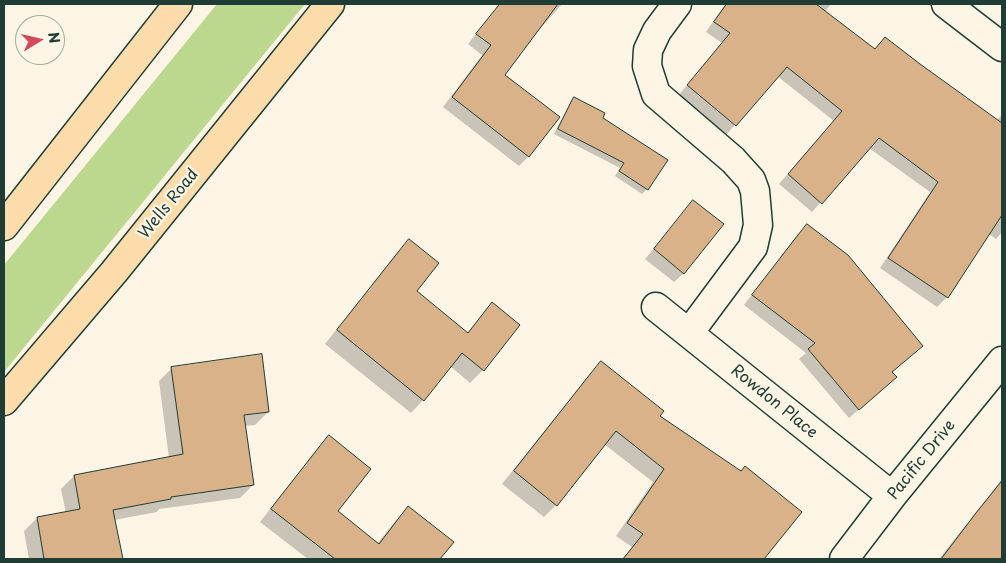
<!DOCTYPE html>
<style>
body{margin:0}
#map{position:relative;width:1006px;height:563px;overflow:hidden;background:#fcf5e5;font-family:"Playpen Sans",sans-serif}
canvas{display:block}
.frame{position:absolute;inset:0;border:5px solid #1f3d34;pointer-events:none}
.north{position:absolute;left:15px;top:15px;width:50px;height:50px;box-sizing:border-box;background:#fcf5e5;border:1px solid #a4ab9e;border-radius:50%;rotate:81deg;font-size:14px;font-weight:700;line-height:20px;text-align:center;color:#1f3d34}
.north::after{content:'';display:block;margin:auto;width:18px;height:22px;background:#d1495b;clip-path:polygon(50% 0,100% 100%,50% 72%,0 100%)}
</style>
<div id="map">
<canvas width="1006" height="563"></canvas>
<div class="frame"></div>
<div class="north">N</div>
</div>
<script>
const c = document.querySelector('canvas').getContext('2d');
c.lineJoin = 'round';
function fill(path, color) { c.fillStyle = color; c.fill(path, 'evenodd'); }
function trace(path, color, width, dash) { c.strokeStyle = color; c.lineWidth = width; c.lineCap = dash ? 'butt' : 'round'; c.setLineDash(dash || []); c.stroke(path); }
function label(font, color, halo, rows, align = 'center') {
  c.font = font + ' "Playpen Sans",sans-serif'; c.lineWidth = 4.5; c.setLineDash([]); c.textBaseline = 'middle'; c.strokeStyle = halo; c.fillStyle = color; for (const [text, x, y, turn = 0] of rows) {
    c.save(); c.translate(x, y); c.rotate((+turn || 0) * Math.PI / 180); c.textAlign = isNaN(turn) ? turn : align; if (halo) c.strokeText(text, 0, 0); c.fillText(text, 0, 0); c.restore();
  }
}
fill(new Path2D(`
 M217,4h88l-301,368v-107z`), '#bcd78e');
fill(new Path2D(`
 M500,4h62l-23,26 -36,45 56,42 -31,40 -9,9 -76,-59 39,-52 -14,-11z
 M725,4h106l-6,8 49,38 11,-12 34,27 78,55 4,-4 1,2v114l-6,7 -7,-5 -42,63 -10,10 -57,-39 50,-76 -61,-44 -57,64 -33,-28 55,-63 -57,-45 -51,59 -48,-39 44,-53 -16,-11z
 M574,98l27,20 46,71 -5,5 -27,-18 5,-8 -66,-34 16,-31z
 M694,201l-10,72 -10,9 -29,-23z
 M807,226l114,120 -30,27 -5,13 -37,32 -50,-59 7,-6 -62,-48 53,-70z
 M409,241l6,50 51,43 26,-30 -9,66 -13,13 -20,-17 -27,34 -12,13 -86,-69 71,-90z
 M601,363l57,53 142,96 -38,47h-140l10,-12 -16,-11 37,-54 -49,-38 -48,61 -12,12 -42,-33 87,-109z
 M172,368l96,44 -13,13 -11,1 9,59 -13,13 -81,11 -2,3 -43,8 7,39h-92l-5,-28 13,-13 29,-5 -5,-24 13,-13 95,-18 -10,-77z
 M329,437l7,74 41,33 19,-24 12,-12 44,34 -14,17h-130l-48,-37 57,-73z
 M1002,479v80h-63l25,-32z`), '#0003');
const building = new Path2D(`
 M500,4h58l-53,71 55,42 -31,40 -77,-60 39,-52 -15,-11z
 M727,4h89l59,45 10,-12 35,27 82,59v92l-54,83 -60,-40 50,-76 -59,-44 -57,66 -34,-30 54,-63 -55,-44 -51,59 -49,-41 43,-52 -16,-11z
 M574,97l31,16 -2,5 65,42 -20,30 -29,-19 5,-8 -66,-34z
 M693,200l31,24 -40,50 -30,-25z
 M807,224l41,31 75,91 -31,26 5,5 -38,33 -51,-61 7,-6 -63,-48z
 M409,239l30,24 -22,28 51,42 24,-31 28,23 -36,46 -22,-18 -38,48 -87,-71z
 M262,354l7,58 -25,3 10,70 -83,12v2l-58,11 10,49h-79l-7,-42 43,-8 -6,-34 109,-21 -12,-87z
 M601,361l63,50 -4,5 81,55 4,-5 57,46 -38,47h-141l20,-25 -16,-11 37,-54 -48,-38 -59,75 -43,-35z
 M329,435l42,34 -33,42 41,33 29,-38 46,36 -14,17h-105l-64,-50z
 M1002,481v78h-61l35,-46z`);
fill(building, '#d9b28a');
trace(building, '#1f3d34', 1);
const minor = new Path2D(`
 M677,4l-20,27 -9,19 -1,16 9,28 77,66 18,20 4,11 3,34 -5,22 -64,86
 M946,4l56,43
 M656,307l236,189
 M844,559l48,-63 110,-135`);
const primary = new Path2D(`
 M4,226l174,-222
 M4,401l110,-129 216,-268`);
trace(minor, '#1f3d34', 31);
trace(primary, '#1f3d34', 31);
trace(minor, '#fcf5e5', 28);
trace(primary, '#fddcac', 28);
label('16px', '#1f3d34', '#fcf5e5', [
 ["Wells Road",169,204,-51],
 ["Rowdon Place",774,402,39],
 ["Pacific Drive",922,460,-51]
]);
</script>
